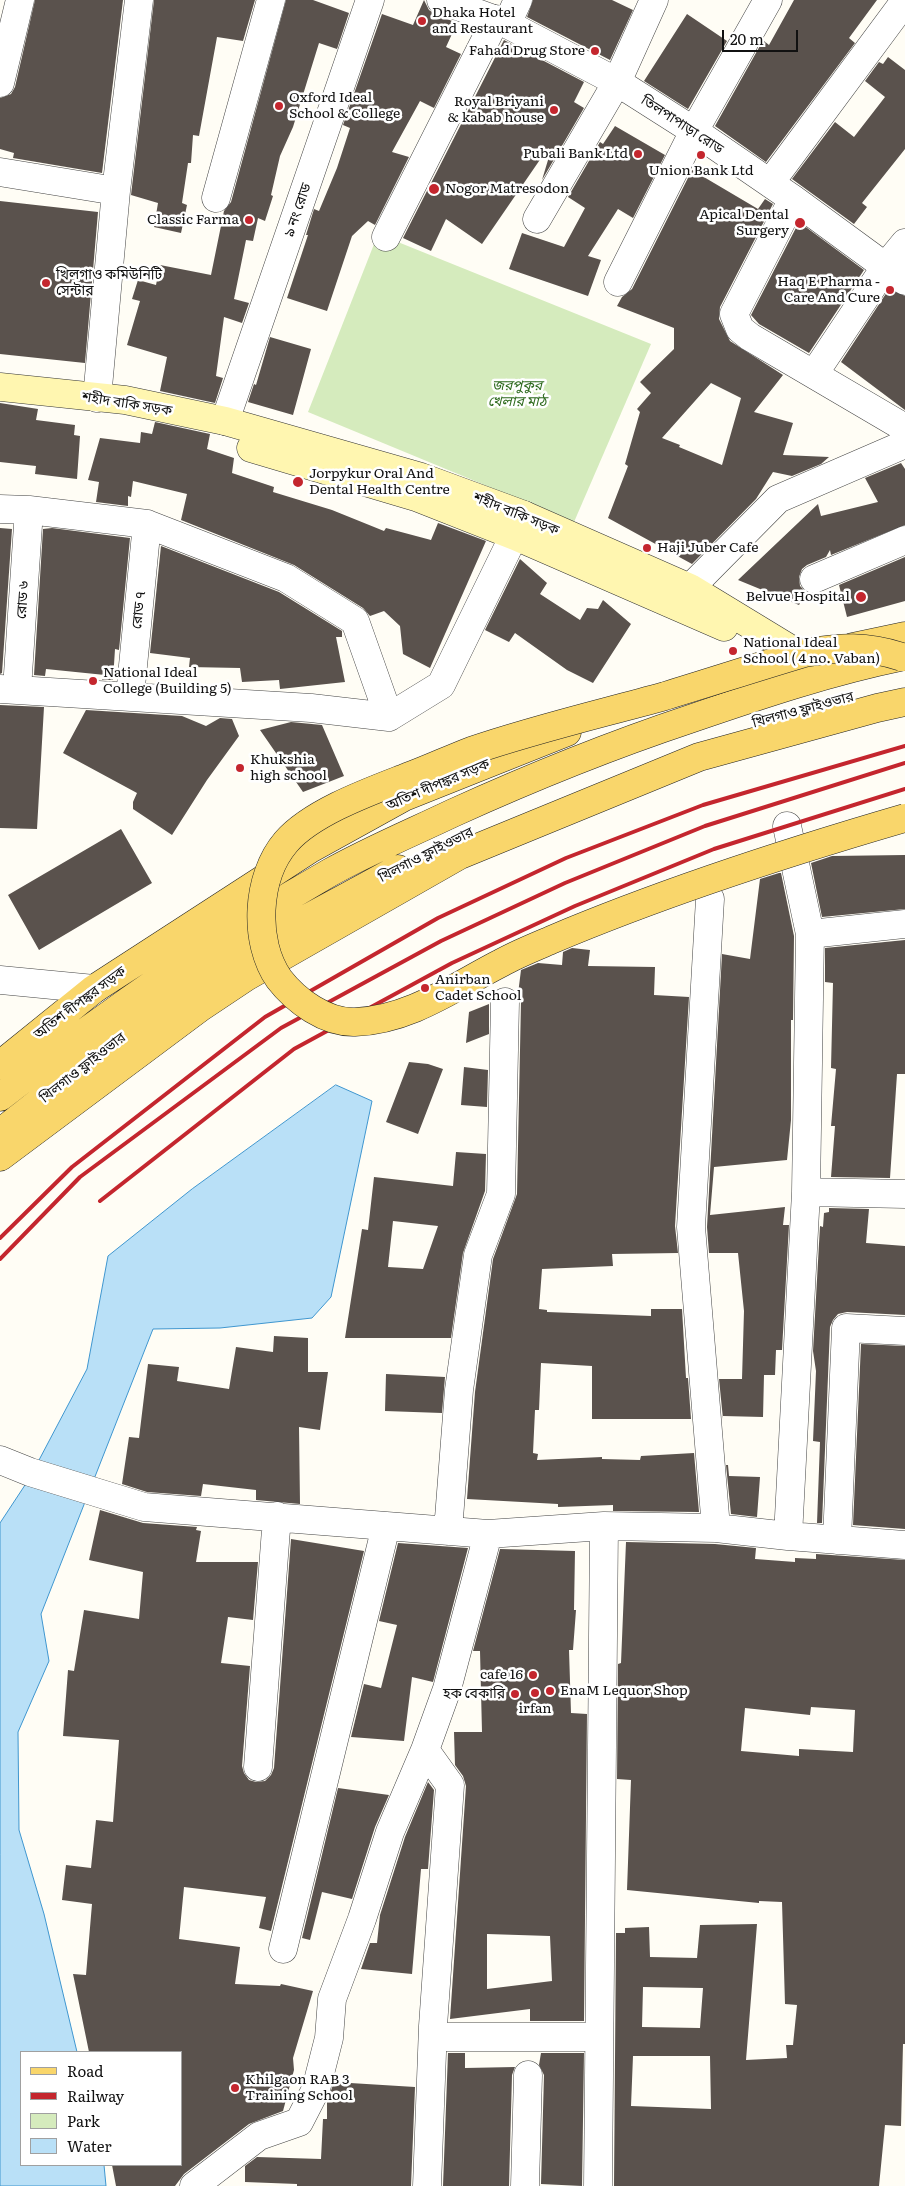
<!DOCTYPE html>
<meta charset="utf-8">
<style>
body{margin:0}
#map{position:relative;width:905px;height:2186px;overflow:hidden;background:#fffdf5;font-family:Literata,serif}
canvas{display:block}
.legend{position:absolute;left:20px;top:2051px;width:162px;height:115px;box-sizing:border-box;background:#fff;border:1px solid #a0a0a0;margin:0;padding:6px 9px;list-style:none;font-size:15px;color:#111}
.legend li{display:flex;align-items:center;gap:10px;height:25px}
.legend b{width:25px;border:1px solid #a0a0a0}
.scale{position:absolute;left:722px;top:30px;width:76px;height:22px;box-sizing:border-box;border:2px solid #111;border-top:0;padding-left:6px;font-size:15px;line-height:18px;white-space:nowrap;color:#111;-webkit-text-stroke:4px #fff;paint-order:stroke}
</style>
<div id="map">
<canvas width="905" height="2186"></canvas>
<ul class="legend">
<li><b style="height:6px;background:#f9d66b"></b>Road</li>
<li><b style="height:6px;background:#c4262e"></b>Railway</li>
<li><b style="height:14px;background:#d5ebbd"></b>Park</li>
<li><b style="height:14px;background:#b9e0f7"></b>Water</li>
</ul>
<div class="scale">20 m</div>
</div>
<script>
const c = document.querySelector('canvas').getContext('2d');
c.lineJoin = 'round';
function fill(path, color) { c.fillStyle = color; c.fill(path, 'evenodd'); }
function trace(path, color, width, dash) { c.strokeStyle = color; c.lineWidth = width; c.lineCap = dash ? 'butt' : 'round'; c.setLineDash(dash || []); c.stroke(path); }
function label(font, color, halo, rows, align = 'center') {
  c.font = font + ' Literata,"Noto Sans Bengali",serif'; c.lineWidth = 5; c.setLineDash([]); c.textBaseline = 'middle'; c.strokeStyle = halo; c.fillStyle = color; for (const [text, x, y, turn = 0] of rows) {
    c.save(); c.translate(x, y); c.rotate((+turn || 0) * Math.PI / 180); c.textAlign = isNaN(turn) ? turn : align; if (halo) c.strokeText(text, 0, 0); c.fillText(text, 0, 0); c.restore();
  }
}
fill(new Path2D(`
 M378,234l273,110 -77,178 -266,-110z`), '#d5ebbd');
const water = new Path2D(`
 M336,1085l36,16 -41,196 -19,21 -92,10 -67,1 -112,285 8,47 -31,71 1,98 25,84 33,138h-56v113h83l2,21h-106v-663l29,-44 58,-110 21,-113 84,-67z`);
fill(water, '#b9e0f7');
trace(water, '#3f96cf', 1);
fill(new Path2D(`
 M35,0h88l-21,173 -89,-15 1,-5 -14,-4v-51l11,-4 4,-7z
 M154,0h101l-12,41 -26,-4 -18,99 -6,-1 -2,28h-3l-6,40 5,2 -6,28 -27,-6 4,-24 -27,-8z
 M286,0h27l36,13 -12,36 -18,-6 -26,84 -13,29 -9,39 2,1 -8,25 -7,-3 -5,23 -7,-1 -12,59 15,4 -7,20 -18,-6 -8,59 7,2 -8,25 -55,-12 7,-34 -40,-12 13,-44 -8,-2 6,-19 18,5 4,-20 51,10 13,-64 7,-9z
 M424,0l5,10 6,4 22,9 -11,24 15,7 -27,54 -14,-7 -28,51 17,5 -34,68 -7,-4 -16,15 -25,75 -40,-13 21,-63h-2l8,-26 5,2 18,-43 13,-40 -7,-3 39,-111 31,11z
 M533,0h79l21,10 -23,50 -83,-43z
 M794,0h83l-28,38 6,5 -89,119 -51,-36 46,-82 3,-3 5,4z
 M687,14l40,27 -39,68 -44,-28z
 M504,40l80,42 -10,20 10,6 -42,72 9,-30 -3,-2 -66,96 -36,-25 -15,32 -28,-13z
 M888,57l17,13v79l-43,54 5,4 -13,17 -62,-45 43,-57 19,15 31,-40 -20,-16 14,-19 4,2z
 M615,126l50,29 -32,63 -15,-9 -30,47 13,4 -13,36 -79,-27 13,-36 42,14 21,-39 -17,-11 32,-55 3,2z
 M692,170l66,39 7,-10 8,5 -53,103 -1,12 11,22 53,34 -29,37 39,11 -10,32 46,2 -8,7 -29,12 -19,-4 -17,27 -64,65 -84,-46 20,-52 -3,-2 15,-52 -3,-3 14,-16 -11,-11 34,-33v-21l-57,-22 5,-9 10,-8zM711,383l30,15 -19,67 -43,-18 1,-2 -18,-7z
 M0,201l98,11 -13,151 -85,-9z
 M799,222l65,48 -55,83 -50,-29 -8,-9z
 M889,289l16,7v114l-64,-48z
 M270,337l41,12 -18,66 -45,-13 6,-18 2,1z
 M0,403l38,6 -2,11 39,5 -1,10 6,1 -3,43 -42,-5 1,-8 -36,-4z
 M155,422l55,12 -3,15 27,9 -2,15 42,14 -1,5 59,18 52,21 2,-3 45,12 7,-17 48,18 -56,127 -27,-14 -3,-28 -16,-15 -14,5 -7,-8 -69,-43 -113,-45 6,-26 -54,-13 -2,16 -3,-1v10l-32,-4 3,-20 -11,-2 12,-42 40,5 1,-11 11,2z
 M901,463l4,6v56l-74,30 -1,-5 -4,7 -19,8 -5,4 -3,8 1,9 6,6 -7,13 -61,-25 80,-76 3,12 57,-14 -13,-24z
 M0,528l12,1 -10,144 -2,1z
 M52,528l78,10 -11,112 -4,-1 -2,31h-11l3,-5 -59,-6 -1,7 -11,-1 9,-146z
 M161,546l118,46 63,39v6h-6l9,45 -65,7 -1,-9 -37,2 -2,-14 -51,-1 1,-9 -40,-5z
 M905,557v44l-58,16 -8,-32z
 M520,559l27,24 -7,11 40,26 7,-12 11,1 5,-9 28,24 -38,59 -26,-13 -52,-37 -6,9 -24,-12z
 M0,705l44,2 -7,122 -37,-1z
 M86,710l96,6 24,10 14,-8 12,1 7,17 -32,44 -35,55 -39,-26v-7l4,-9 -74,-40z
 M291,722l31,3 22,51 -41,16 -43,-62z
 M121,829l31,54 -113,67 -31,-55z
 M905,855v54l-83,8 -11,-54 21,-7z
 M779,873h2l13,63 -1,84h-2v100l-4,40 -73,7 -4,48 75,-8 -2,18h6l-7,125h-6l-1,25h-11l-1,42 -40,-1v3l-4,-40h23l2,-68 -6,-58h-29l-2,-26 15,-273 28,5 10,-80z
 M905,940v134h-8l-7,104 -59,-1 4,-51h-4l5,-57 -5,-1 2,-85 -8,-1v-34z
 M572,948l18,2 -2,16 67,1 -1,28 35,2 -14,229 3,27 -66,1 1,12 -71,3 -3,40 8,1v2l104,4v-7h31l4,69h2l3,41h-99v-53l-51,-3 -2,47h-4l-2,43 5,1 -1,6 65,-3v2l38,1 1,-4 53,-3 5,59 -86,-1v-6l-55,2v-3l-91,-5 8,-107 18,-133 24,-65 4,-192 -3,-8 3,-24 17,-7 24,2 1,-13z
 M489,1004v30l-23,9 3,-31z
 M409,1062l19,2 15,5 -25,65 -32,-12z
 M464,1067l24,3 -1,37 -26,-2z
 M456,1152l30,2 -1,37 -22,62 -12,85h-106l17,-109 6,1 6,-53 79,9zM393,1221l45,5 -15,43 -35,-2z
 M829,1208l40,1 -3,34 39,3v69l-58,-3 -9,2 -5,6 -3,7 -8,196h-5l3,-81 -7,-1 3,-70 -3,-20 7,-125 3,1 1,-14 5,-1z
 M274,1336l34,2v34h20l-8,58 -21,-3 1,77 -44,-4v-10l-53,-6 -2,12 -54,-4 -25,-8 7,-47 10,1 9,-74 31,3 -2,14 52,8 7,-42 37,5z
 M861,1344l44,2v183l-52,-4z
 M386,1374l59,3 -3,36 -57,-2z
 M726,1465h2l1,11 31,1 -3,40 -26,-3z
 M100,1510l43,13 54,4 -1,3 5,1 -5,31h62l-5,58 -25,-3 -7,46 29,3 -8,100 2,7 5,7 7,2 9,-1 6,-6 3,-7 17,-229 73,12 -93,380 -12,-3 7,-31 -82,-10 -5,52 61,8 -5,37 45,2 1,-2 32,7 -20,67 1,12 -11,41 -34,13 -65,50 -9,12h-59l-4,-21h69v-113h-92l-16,-78 13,1 6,-71 -30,-4 4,-35 25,3 5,-48 17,2 6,-82 -56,-4 5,-66 6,1 10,-61 55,9 4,-47 -54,-12z
 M626,1542l89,2 41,4 -1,11 40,3v-4l21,1v-5l89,6v484h-2l-2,82 -16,-1 -6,61h-265l2,-253h9v-5l24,-1 1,30 47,1 3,-33 57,-1 -11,136 41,-2 -1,-13h7l4,-40 -12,-1 -3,-102 -23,-1v2l-132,-13 4,-110 -14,-1 1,-115 3,-1zM811,1707l44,3 -2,42 -54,-3v7l-58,-5 4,-43 65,7zM643,1987l60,1 -3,40 -58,-1zM633,2056h77l1,53 -80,-3z
 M398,1543l70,5 -35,134 -21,-5 -8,64 -53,-4 13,-53 17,4 16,-63 -18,-4z
 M500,1549l75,2 -1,59h2l-3,40h-4l2,63 16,1 -3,307h-54v-12l-80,10 16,-233 -3,-10 -8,-11 -1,-33h28l-2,-81h-7zM487,1934l63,2 2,45 -65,8z
 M428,1782l6,8 -6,79h-7l-9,105 -51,-5 9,-26h7l3,-28 25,-78z
 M338,1788l51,7 -14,32 -23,72 -30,-7 -12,48 -8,-2z
 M448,2053h17v15l50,-1 -3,8 -3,111h-66z
 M541,2053h43l-2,133 -41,-2 3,-109 -5,-10z
 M334,2082l81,5 -4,99h-114v-2l-52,-2v-16l12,-9 64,2 2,-40h4v-17z`), '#5a524d');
const street = new Path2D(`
 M441,0l66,24 110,58 77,49 99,68 112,82
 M507,24l11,-24
 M0,83l20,-83
 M0,172l116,19
 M770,183l135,-182
 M216,198l55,-198
 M793,199l-59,115 6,15 10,8 155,91
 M537,219l80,-137 37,-82
 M386,237l110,-218
 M618,282l76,-151 74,-131
 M814,374l72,-108 19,-23
 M97,398l19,-207 23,-191
 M225,421l145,-421
 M0,509l29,1 118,14 139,54 69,43 34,96
 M814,579l91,-39
 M690,588l88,-89 127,-55
 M0,689l311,19 78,9 52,-32 83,-170
 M17,689l12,-179
 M130,696l17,-172
 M787,826l23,108 -4,258 -18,344
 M710,899l-19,328 25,301
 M810,934l95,-10
 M0,980l94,9
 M806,1192l99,2
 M0,1460l30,12 114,35 344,27 116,-8 112,2 72,8 117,9
 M448,1531l11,-141 19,-135 23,-61 4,-192
 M837,1540l9,-212 59,3
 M425,1750l25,35 -17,241 -6,160
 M258,1767l19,-251
 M283,1949l103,-423
 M433,2037h166
 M194,2186l65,-50 40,-14 17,-33 13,-51 3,-39 30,-80 28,-87 35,-82 22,-61 41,-155
 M525,2186l3,-111
 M598,2186l6,-660`);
const secondary = new Path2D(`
 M0,387l125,13 100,21 196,56 103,38 166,73 115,70
 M251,448l165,49 99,39 209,91`);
const primary = new Path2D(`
 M853,647l52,-11
 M0,1065l94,-76 216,-140 94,-52 163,-65
 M0,1097c104,-82 214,-158 329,-224 39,-22 82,-40 124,-60 77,-35 156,-67 237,-94 70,-24 141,-48 215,-63
 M0,1133c69,-55 137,-108 210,-157 60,-40 125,-72 188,-107
 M0,1157l201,-150 45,-30 214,-122 239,-98 178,-49 28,-6`);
trace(street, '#444', 29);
trace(secondary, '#333', 29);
trace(primary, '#222', 29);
trace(street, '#fff', 28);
trace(secondary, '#fff6b0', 28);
trace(primary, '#f9d66b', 28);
trace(new Path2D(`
 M100,1201l194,-152 158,-86 123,-57 139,-57 191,-60
 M0,1238l72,-71 193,-150 173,-99 128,-60 137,-53 202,-59
 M0,1259l80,-82 201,-149 160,-87 124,-58 140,-57 200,-63`), '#c4262e', 4);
const primaryBridge = new Path2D(`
 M902,657c-36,-12 -61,-10 -98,-4 -47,14 -93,29 -139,43 -65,18 -130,33 -194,55 -21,8 -42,18 -64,26 -36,14 -95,35 -121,65 -30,35 -33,100 -7,137 17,22 47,44 76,43 55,-2 99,-35 146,-59 16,-9 34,-16 50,-23 116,-49 234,-87 354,-122`);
trace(primaryBridge, '#222', 29, []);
trace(primaryBridge, '#f9d66b', 28);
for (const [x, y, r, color] of [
 [422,21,5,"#c4262e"],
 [595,51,5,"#c4262e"],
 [279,106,5,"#c4262e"],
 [554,110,5,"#c4262e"],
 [638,154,5,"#c4262e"],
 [701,155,5,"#c4262e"],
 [434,189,6,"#c4262e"],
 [249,220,5,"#c4262e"],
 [800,223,6,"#c4262e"],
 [46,283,5,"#c4262e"],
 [890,290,5,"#c4262e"],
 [298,482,6,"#c4262e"],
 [647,548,5,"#c4262e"],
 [861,597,6,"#c4262e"],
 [733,651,5,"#c4262e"],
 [93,681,5,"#c4262e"],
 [240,768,5,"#c4262e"],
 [425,988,5,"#c4262e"],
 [533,1675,5,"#c4262e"],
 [550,1691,5,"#c4262e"],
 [535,1693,5,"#c4262e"],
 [515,1694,5,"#c4262e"],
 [235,2088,5,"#c4262e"]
]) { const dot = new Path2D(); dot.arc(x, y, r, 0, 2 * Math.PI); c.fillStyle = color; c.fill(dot); trace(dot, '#fff', 2); }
label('14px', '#111', '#fff', [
 ["Dhaka Hotel",432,13],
 ["and Restaurant",432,29],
 ["Fahad Drug Store",585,51,"right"],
 ["Oxford Ideal",289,98],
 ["School & College",289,114],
 ["Royal Briyani",544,102,"right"],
 ["& kabab house",544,118,"right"],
 ["Pubali Bank Ltd",628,154,"right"],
 ["Union Bank Ltd",701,171,"center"],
 ["Nogor Matresodon",445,189],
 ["Apical Dental",789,215,"right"],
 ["Surgery",789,231,"right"],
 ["Classic Farma",239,220,"right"],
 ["খিলগাও কমিউনিটি",56,275],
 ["সেন্টার",56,291],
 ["Haq E Pharma -",880,282,"right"],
 ["Care And Cure",880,298,"right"],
 ["Jorpykur Oral And",309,474],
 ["Dental Health Centre",309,490],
 ["Haji Juber Cafe",657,548],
 ["Belvue Hospital",850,597,"right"],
 ["National Ideal",743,643],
 ["School ( 4 no. Vaban)",743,659],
 ["National Ideal",103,673],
 ["College (Building 5)",103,689],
 ["Khukshia",250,760],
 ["high school",250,776],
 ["Anirban",435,980],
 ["Cadet School",435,996],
 ["cafe 16",523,1675,"right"],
 ["EnaM Lequor Shop",560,1691],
 ["হক বেকারি",505,1694,"right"],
 ["irfan",535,1709,"center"],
 ["Khilgaon RAB 3",245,2080],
 ["Training School",245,2096]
], 'left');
label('14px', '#111', '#fff', [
 ["তিলপাপাড়া রোড",682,125,33],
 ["৯ নং রোড",298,210,-71],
 ["শহীদ বাকি সড়ক",127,404,9],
 ["শহীদ বাকি সড়ক",516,514,22],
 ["রোড ৬",23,600,-86],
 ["রোড ৭",139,610,-84],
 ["খিলগাও ফ্লাইওভার",803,710,-15],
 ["অতিশ দীপঙ্কর সড়ক",438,785,-23],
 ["খিলগাও ফ্লাইওভার",426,855,-27],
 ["অতিশ দীপঙ্কর সড়ক",80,1003,-37],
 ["খিলগাও ফ্লাইওভার",83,1068,-38]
]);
label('italic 14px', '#2f6b1f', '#fff', [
 ["জরপুকুর",517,386],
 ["খেলার মাঠ",517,402]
]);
</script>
